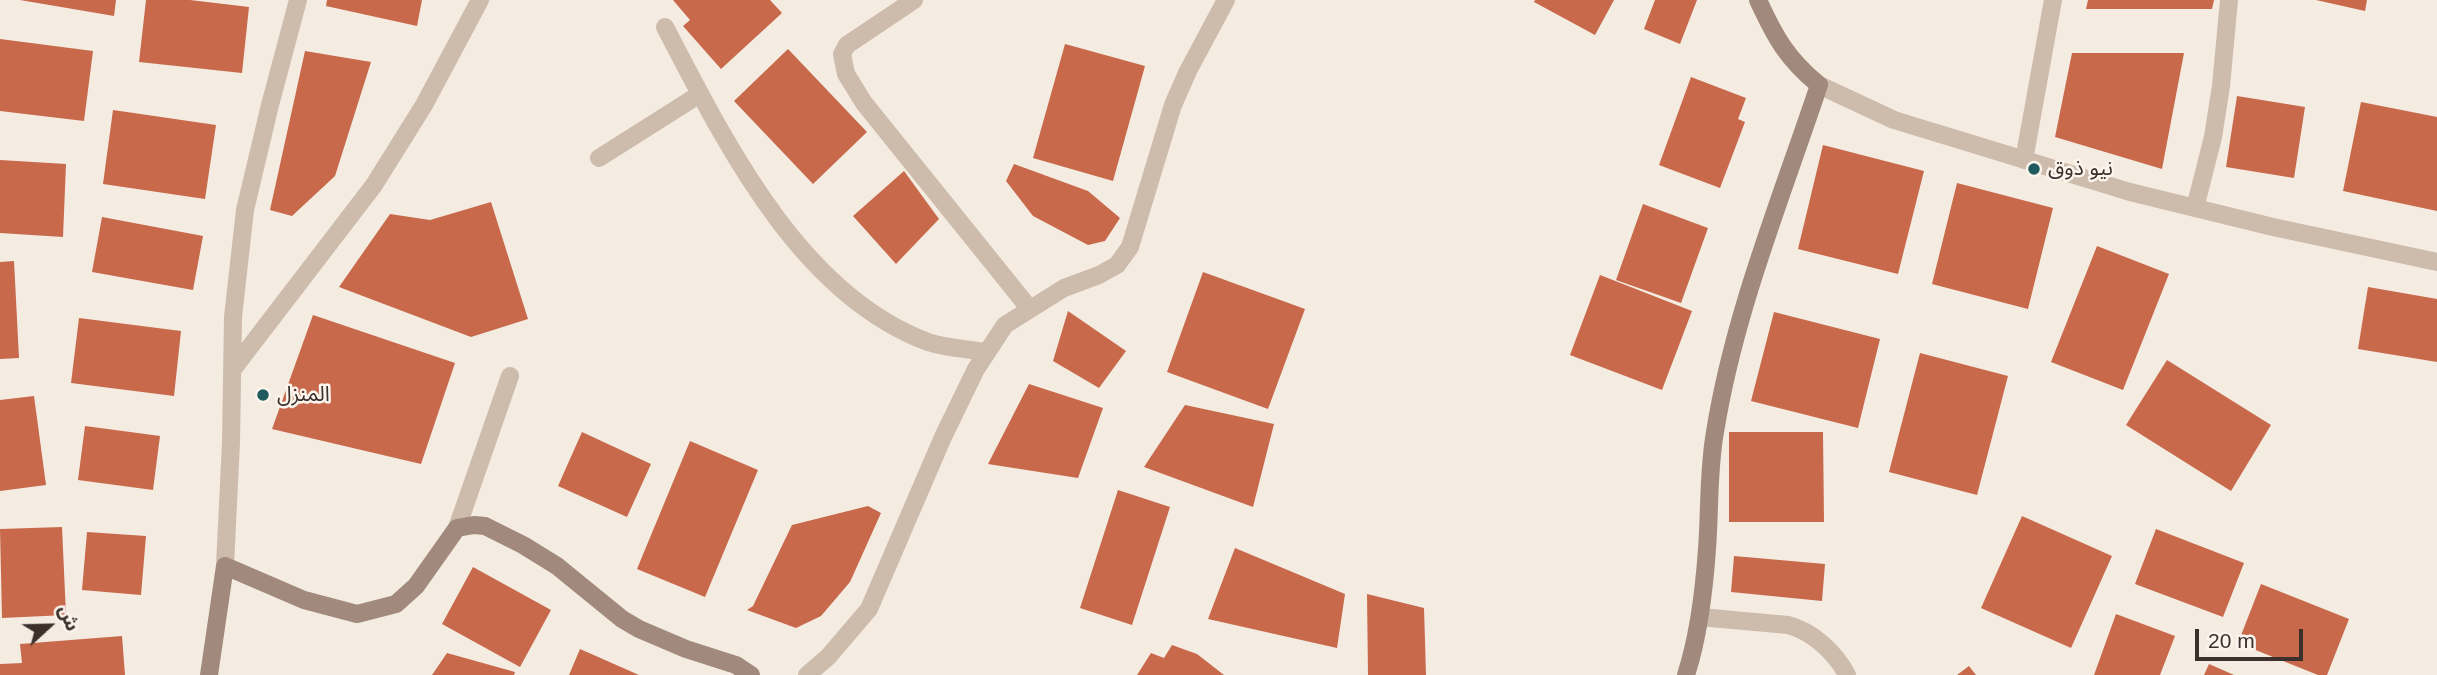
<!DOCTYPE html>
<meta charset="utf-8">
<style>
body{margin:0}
#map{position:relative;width:2437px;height:675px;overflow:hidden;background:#f4ebe1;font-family:Helvetica,"Noto Sans Arabic",sans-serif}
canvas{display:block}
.north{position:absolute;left:14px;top:591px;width:70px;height:70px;-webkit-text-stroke:5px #fbf5ee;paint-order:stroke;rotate:68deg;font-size:19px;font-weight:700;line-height:28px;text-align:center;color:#3b302b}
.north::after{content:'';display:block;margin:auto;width:24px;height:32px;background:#3b302b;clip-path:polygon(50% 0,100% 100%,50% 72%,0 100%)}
.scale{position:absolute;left:2195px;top:629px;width:108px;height:32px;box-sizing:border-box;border:4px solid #3b302b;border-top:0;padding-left:9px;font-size:21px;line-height:24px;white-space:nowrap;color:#3b302b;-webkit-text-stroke:5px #fbf5ee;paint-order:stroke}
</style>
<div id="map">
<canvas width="2437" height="675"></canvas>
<div class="north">ش</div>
<div class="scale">20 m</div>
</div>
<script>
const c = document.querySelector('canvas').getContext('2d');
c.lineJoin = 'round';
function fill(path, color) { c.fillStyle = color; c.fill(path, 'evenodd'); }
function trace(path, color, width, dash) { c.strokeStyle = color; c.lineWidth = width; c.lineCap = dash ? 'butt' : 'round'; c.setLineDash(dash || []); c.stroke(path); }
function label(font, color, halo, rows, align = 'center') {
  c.font = font + ' Helvetica,"Noto Sans Arabic",sans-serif'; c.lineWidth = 5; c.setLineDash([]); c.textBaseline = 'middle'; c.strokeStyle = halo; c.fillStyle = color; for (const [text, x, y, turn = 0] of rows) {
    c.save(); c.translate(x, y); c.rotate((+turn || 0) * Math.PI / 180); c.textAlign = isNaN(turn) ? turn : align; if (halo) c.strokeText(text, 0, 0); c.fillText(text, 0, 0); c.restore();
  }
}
fill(new Path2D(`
 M20,0h96l-2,16z
 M146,0h44l59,7 -7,66 -103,-11z
 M327,0h95l-5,26 -91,-20z
 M673,0h97l12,13 -61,56 -38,-43 7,-6z
 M1535,0h79l-19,35 -61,-33z
 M1655,0h42l-17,44 -36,-15z
 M2088,0h126l-2,9h-126z
 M2316,0h51l-2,11z
 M0,39l93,12 -9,70 -84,-10z
 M1065,44l80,22 -32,115 -80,-23z
 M788,49l79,83 -54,52 -79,-83z
 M305,51l66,11 -36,114 -43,40 -22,-6z
 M2072,53h112l-22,116 -107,-32z
 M1691,77l55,21 -8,21 7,3 -25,66 -61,-23z
 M2237,96l68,11 -11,71 -68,-11z
 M2361,102l76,15v94l-94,-20z
 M113,110l103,15 -11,74 -102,-15z
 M1823,145l101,26 -26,103 -100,-25z
 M0,160l66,4 -3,73 -63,-4z
 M1014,164l74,27 32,27 -15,23 -17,4 -55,-29 -27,-35z
 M904,171l35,48 -43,45 -43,-48z
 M1957,183l96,25 -25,101 -96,-25z
 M491,202l37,117 -57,18 -132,-50 51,-73 40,6z
 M1643,204l65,24 -27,75 -65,-23z
 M102,217l101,19 -10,54 -101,-18z
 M2097,246l72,28 -46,116 -72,-28z
 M14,261l5,97 -19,1v-97z
 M1203,272l102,37 -37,100 -101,-37z
 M1600,275l92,36 -30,79 -92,-35z
 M2368,287l69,12v63l-79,-13z
 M1068,311l58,40 -27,37 -46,-27z
 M1774,312l106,27 -22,89 -107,-27z
 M313,315l142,48 -34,101 -149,-35z
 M79,318l102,13 -7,65 -103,-13z
 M1920,353l88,23 -31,119 -88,-23z
 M2167,360l104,65 -40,66 -105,-66z
 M1029,384l74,24 -25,70 -90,-14z
 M34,396l12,89 -46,6v-91z
 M1185,405l89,19 -21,83 -109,-40z
 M85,426l75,10 -7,54 -75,-10z
 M582,432l69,32 -24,53 -69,-31z
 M1729,432h94l1,90h-95z
 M690,441l68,29 -53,127 -68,-28z
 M1118,490l52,17 -38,118 -52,-17z
 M868,506l13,7 -31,69 -29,34 -25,12 -49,-18 6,-4 39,-81z
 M2022,516l90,40 -41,92 -90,-40z
 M62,527l4,88 -64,3 -2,-89z
 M2156,529l88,34 -21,54 -88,-33z
 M87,532l59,4 -5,59 -59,-5z
 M1235,548l110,46 -8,54 -129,-29z
 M1734,556l91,8 -3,37 -91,-9z
 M473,567l78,43 -31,57 -78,-43z
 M2261,584l88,35 -22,56h-9l-80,-32z
 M1367,594l57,14 2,67h-58z
 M2116,614l59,22 -15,39h-66z
 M122,636l3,39h-125v-11l22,-1 -2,-19z
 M1172,645l25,9 27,21h-87l14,-22 13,5z
 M580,649l59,26h-70z
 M447,653l68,19 -1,3h-82z
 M2209,664l25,11h-30z
 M1969,666l7,9h-19z`), '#c8694b');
trace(new Path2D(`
 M914,0l-67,45 -5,9 4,20 18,29 165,205
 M665,27c60,115 134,267 263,315 18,6 40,7 58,10
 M1819,85l75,35 236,72 143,35 164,35
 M599,158l101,-64
 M2024,160l29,-160
 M2195,208l18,-71 8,-51 8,-86
 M233,369l141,-184 50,-80 56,-105
 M457,528l53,-152
 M225,566l6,-124 2,-125 12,-107 25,-105 28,-105
 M1700,617l88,8c24,6 48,28 59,50
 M807,675l21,-18 41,-48 74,-172 33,-68 29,-44 59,-37 35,-13 18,-10 13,-18 43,-142 15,-34 38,-71`), '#cdbbac', 18);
trace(new Path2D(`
 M209,675l16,-109 79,34 53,14 39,-10 20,-18 41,-58 17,-3 11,1 38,19 34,21 65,53 17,10 47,20 50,16 15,10
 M1686,675c13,-40 18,-83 21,-126 3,-39 1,-78 8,-117 19,-119 66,-233 104,-347 -32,-26 -44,-48 -61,-85`), '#a18a7d', 18);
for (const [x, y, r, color] of [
 [2034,169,7,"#1f5a5e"],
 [263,395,7,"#1f5a5e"]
]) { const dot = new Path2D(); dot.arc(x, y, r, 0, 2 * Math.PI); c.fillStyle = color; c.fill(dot); trace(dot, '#fbf5ee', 2.5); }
label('21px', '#3b302b', '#fbf5ee', [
 ["نيو ذوق",2048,169],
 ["المنزل",277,395]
], 'left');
</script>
